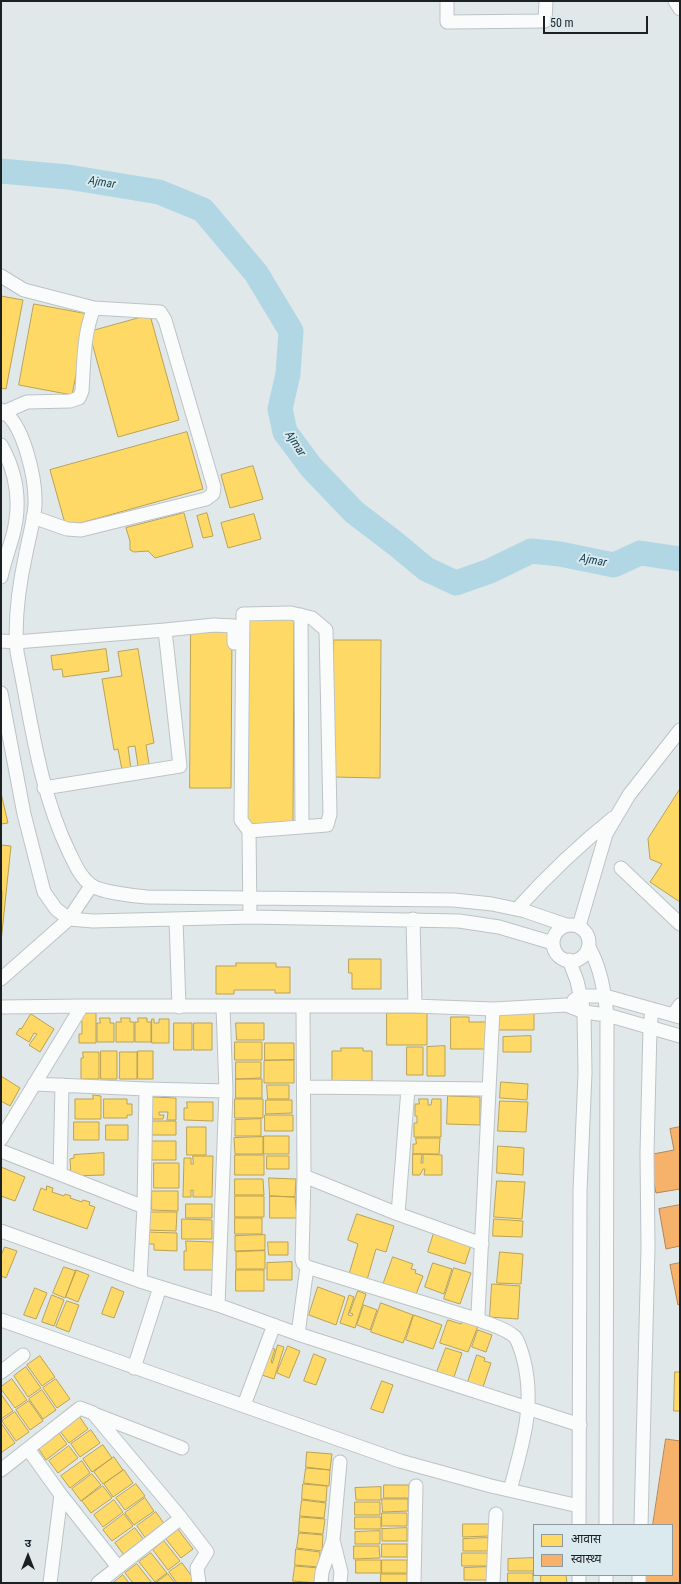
<!DOCTYPE html>
<meta charset="utf-8">
<style>
body{margin:0}
#map{position:relative;width:681px;height:1584px;overflow:hidden;background:#e0e8ea;font-family:"Roboto Condensed","Noto Sans Devanagari",sans-serif}
canvas{display:block}
.frame{position:absolute;inset:0;border:2px solid #1b2022;pointer-events:none}
.legend{position:absolute;left:533px;top:1524px;width:140px;height:52px;box-sizing:border-box;background:#dbeaef;border:1px solid #8e999d;margin:0;padding:5px 7px;list-style:none;font-size:12px;color:#1b2022}
.legend li{display:flex;align-items:center;gap:8px;height:20px}
.legend b{width:20px;border:1px solid #8e999d}
.north{position:absolute;left:8px;top:1536px;width:40px;height:40px;-webkit-text-stroke:3px #dbeaef;paint-order:stroke;rotate:0deg;font-size:11px;font-weight:700;line-height:16px;text-align:center;color:#1b2022}
.north::after{content:'';display:block;margin:auto;width:14px;height:18px;background:#1b2022;clip-path:polygon(50% 0,100% 100%,50% 72%,0 100%)}
.scale{position:absolute;left:543px;top:16px;width:105px;height:18px;box-sizing:border-box;border:2px solid #1b2022;border-top:0;padding-left:5px;font-size:12px;line-height:14px;white-space:nowrap;color:#1b2022;-webkit-text-stroke:3px #dbeaef;paint-order:stroke}
</style>
<div id="map">
<canvas width="681" height="1584"></canvas>
<div class="frame"></div>
<ul class="legend">
<li><b style="height:11px;background:#ffd966"></b>आवास</li>
<li><b style="height:11px;background:#f6b26b"></b>स्वास्थ्य</li>
</ul>
<div class="north">उ</div>
<div class="scale">50 m</div>
</div>
<script>
const c = document.querySelector('canvas').getContext('2d');
c.lineJoin = 'round';
function fill(path, color) { c.fillStyle = color; c.fill(path, 'evenodd'); }
function trace(path, color, width, dash) { c.strokeStyle = color; c.lineWidth = width; c.lineCap = dash ? 'butt' : 'round'; c.setLineDash(dash || []); c.stroke(path); }
function label(font, color, halo, rows, align = 'center') {
  c.font = font + ' "Roboto Condensed",sans-serif'; c.lineWidth = 4; c.setLineDash([]); c.textBaseline = 'middle'; c.strokeStyle = halo; c.fillStyle = color; for (const [text, x, y, turn = 0] of rows) {
    c.save(); c.translate(x, y); c.rotate((+turn || 0) * Math.PI / 180); c.textAlign = isNaN(turn) ? turn : align; if (halo) c.strokeText(text, 0, 0); c.fillText(text, 0, 0); c.restore();
  }
}
const homes = new Path2D(`
 M1,296l22,4 -17,89 -5,-1z
 M34,304l54,10 -16,81 -53,-10z
 M150,315l29,105 -61,17 -29,-105z
 M187,432l16,57 -137,38 -16,-57z
 M253,466l10,33 -33,9 -9,-33z
 M184,513l9,34 -38,11 -7,-7 -14,1 -4,-2v-9l-4,-13z
 M207,513l6,23 -10,2 -6,-22z
 M254,514l7,25 -33,9 -7,-25z
 M249,617h45l-1,208 -46,-1z
 M191,632h41l-1,156h-41z
 M334,640h47l-1,138 -47,-1z
 M106,649l3,22 -46,6 -1,-8 -9,1 -2,-14z
 M138,649l16,94 -8,2 3,19 -11,2 -3,-20 -7,1 3,22 -9,1 -4,-21 -4,1 -12,-71 20,-3 -4,-24z
 M680,789v113l-30,-20 12,-18 -12,-5 -2,-20z
 M1,793l7,30 -7,1z
 M1,845l10,1 -10,96 1,-51h-1z
 M349,959h32v30h-29v-16h-3z
 M236,963h40v4h14v26h-15v-3h-41v4h-18v-28h20z
 M499,1010h35v20h-35z
 M79,1013h17v30h-17v-9h3v-13h-3z
 M387,1013h40v32h-40z
 M31,1014l23,15 -14,23 -11,-7 8,-11 -3,-1 -5,9 -13,-8 4,-6 1,1z
 M451,1017h18v5h17v27h-35z
 M100,1018h10v5h4v19h-17v-19h3z
 M121,1018h9v4h4v20h-18v-20h5z
 M138,1018h9v4h4v20h-16v-20h3z
 M152,1019h2v4h5v-4h10v24h-17z
 M174,1023h18v27h-18z
 M194,1023h18v27h-18z
 M236,1023h28v17h-27z
 M531,1036v16h-28v-15z
 M235,1042h27v18h-27z
 M265,1043h29v17h-29z
 M445,1046v30h-18v-29z
 M407,1047h16v28h-16z
 M341,1048h22v3h9v30h-40v-30h9z
 M101,1051h16v28h-16z
 M138,1051h15v28h-15z
 M83,1052h16v27h-18v-21h2z
 M120,1052h17v27h-17z
 M294,1060v23h-30v-22z
 M236,1062h25v16l-25,1z
 M1,1076l19,12 -10,18 -9,-5z
 M236,1079h26v19h-26z
 M501,1082l27,2 -1,16 -27,-2z
 M267,1085h22v14h-21z
 M93,1095l8,1v23h-26v-20h18z
 M448,1096l32,1v28l-33,-1z
 M153,1097l23,1v22h-9l1,-8h-9v3h5l-1,4h-12z
 M104,1099h23v5h5v11h-5v3h-23z
 M235,1099h28v19h-28z
 M419,1099h9v6h3l1,-6h9v38h-27v-14h3v-7h-2v-12h4z
 M266,1100h26v13l-26,1z
 M500,1101l28,1 -2,30 -28,-1z
 M187,1102h26v19l-29,-1v-12h3z
 M265,1115h28v16h-28z
 M261,1119v17h-26v-16z
 M152,1121h24v14h-24z
 M74,1122h25v18h-25z
 M106,1125h22v15h-22z
 M187,1127h19v28h-19z
 M264,1136h25v18h-25z
 M263,1137v17h-28l-1,-16z
 M416,1138h24l-1,16h-26v-10h3z
 M152,1141h24v19h-24z
 M498,1146l26,2 -1,27 -26,-2z
 M104,1153v22l-33,1 -1,-17 4,-1v-3z
 M413,1154h9l-1,9h2v-9l19,1v20h-18l1,-6h-2l-3,6h-7z
 M235,1155h29v20h-29z
 M193,1156h20l-1,41h-19v-7h-2v7h-8l1,-39h7v6h2z
 M267,1156h22v13h-22z
 M154,1163h25v25h-25z
 M1,1167l24,10 -10,24 -14,-5z
 M269,1178l27,1 -1,18 -25,-1z
 M235,1179h28l1,16h-29z
 M497,1181l28,1 -3,37 -28,-2z
 M47,1186l6,2 -1,4 12,4 1,-2 6,2 -1,2 12,4 1,-2 7,2 -1,3 6,2 -8,22 -54,-19 8,-22 5,2z
 M152,1191h26v20l-26,-1z
 M235,1196h29v21h-29z
 M270,1196l25,1 2,21h-27z
 M186,1204h26v14h-26z
 M148,1212h29l-1,19 -29,-1z
 M357,1214l37,12 -8,26 -10,-3 -9,31 -18,-6 9,-30 -10,-4z
 M235,1218h27v16h-27z
 M182,1219l30,1v19h-30z
 M494,1219l29,2 -1,16 -29,-1z
 M148,1232l29,1v18l-23,-1v-6h-7z
 M434,1233l37,12 -6,19 -37,-12z
 M265,1235v15l-30,1v-15z
 M186,1241l27,1v28h-29v-19h2z
 M268,1242h20v13h-19z
 M5,1247l12,4 -11,27 -5,-2v-20z
 M265,1251v18h-29v-17z
 M500,1252l23,2 -2,30 -24,-1z
 M393,1257l20,7 -2,5 5,1 -1,3 8,3 -8,21 -32,-12z
 M292,1262v18h-25v-17z
 M433,1263l19,6 -8,25 -19,-7z
 M64,1267l12,4 -11,27 -12,-5z
 M454,1268l17,5 -11,31 -16,-5z
 M76,1270l13,5 -11,27 -12,-5z
 M236,1270h28v21h-28z
 M492,1284l28,2 -2,33 -28,-2z
 M112,1287l12,5 -10,26 -12,-4z
 M318,1287l27,10 -9,28 -27,-10z
 M35,1288l12,5 -11,26 -12,-4z
 M358,1291l8,3 -11,34 -15,-5 9,-28 5,2 -6,18 4,1 1,-2 -3,-1z
 M52,1295l12,5 -10,26 -12,-4z
 M67,1301l12,4 -10,27 -13,-5z
 M381,1303l32,12 -10,28 -32,-11z
 M364,1305l13,5 -7,20 -13,-5z
 M414,1315l28,10 -9,24 -27,-9z
 M448,1320l13,4 1,-3 16,5 -10,26 -28,-9z
 M478,1330l14,5 -6,17 -14,-5z
 M278,1345l6,2 -10,32 -12,-4 9,-27 4,1 -4,13 1,1z
 M288,1346l12,5 -11,27 -12,-5z
 M446,1348l16,5 -8,24 -17,-5z
 M314,1354l12,5 -10,26 -12,-4z
 M477,1355l8,3 -1,3 7,2 -8,24 -15,-5z
 M40,1356l15,21 -13,9 -15,-21z
 M26,1367l15,21 -13,9 -14,-21z
 M675,1372h5v39h-6z
 M12,1379l15,21 -12,8 -14,-19v-2z
 M56,1379l14,20 -13,9 -14,-20z
 M382,1381l11,4 -10,28 -12,-4z
 M42,1390l14,20 -13,9 -14,-20z
 M1,1394l12,17 -12,8z
 M29,1401l14,20 -13,9 -14,-20z
 M15,1412l14,20 -13,9 -14,-20z
 M79,1416l9,13 -19,14 -9,-12z
 M1,1423l14,20 -13,9 -1,-2z
 M91,1430l9,13 -20,14 -9,-13z
 M58,1432l9,12 -21,16 -8,-12z
 M103,1445l9,13 -20,14 -9,-13z
 M69,1446l9,12 -20,15 -9,-12z
 M307,1452l25,2 -2,16 -24,-3z
 M114,1457l9,13 -20,14 -9,-12z
 M82,1461l8,12 -20,15 -9,-12z
 M306,1468l24,2 -1,16 -25,-3z
 M124,1470l9,13 -20,14 -9,-13z
 M92,1474l9,11 -20,16 -9,-12z
 M136,1484l9,12 -20,14 -9,-12z
 M303,1484l24,2 -1,16 -24,-3z
 M384,1485h25v13h-25z
 M103,1486l9,12 -21,15 -9,-12z
 M381,1487v13h-25l-1,-12z
 M145,1498l9,13 -20,14 -9,-12z
 M382,1499h26v12l-25,1z
 M114,1500l9,12 -20,15 -9,-12z
 M302,1500l24,3 -2,15 -24,-2z
 M355,1502h25v13h-25z
 M156,1512l9,13 -19,14 -9,-13z
 M382,1513h25v13h-25z
 M124,1514l9,12 -21,15 -9,-11z
 M300,1517l25,2 -2,15 -24,-2z
 M355,1517h26v12h-26z
 M463,1524h26v12l-26,1z
 M135,1528l9,12 -20,15 -9,-12z
 M177,1528l16,21 -12,9 -16,-20z
 M407,1528v13h-25v-12z
 M380,1531v13h-25v-12z
 M299,1533l24,2 -1,16 -25,-3z
 M488,1538v13h-25v-12z
 M164,1541l16,20 -12,9 -15,-20z
 M382,1544h25v13h-25z
 M354,1546h25l1,12 -26,1z
 M296,1549l24,3 -1,15 -24,-2z
 M151,1553l16,20 -12,9 -16,-20z
 M462,1553h26v13h-26z
 M534,1558v13h-26v-12z
 M356,1560h25v13h-25z
 M382,1560h25v13h-25z
 M182,1563l14,19 -1,1h-18l-8,-11z
 M137,1564l15,19h-19l-8,-10z
 M295,1566l24,2 -2,15 -24,-2z
 M489,1567v13h-25v-12z
 M508,1573h25v10h-25z
 M168,1574l7,9h-19z
 M381,1574h26v9h-26z
 M123,1575l6,8h-16z
 M541,1575h25l1,8h-26z`);
fill(homes, '#ffd966');
trace(homes, '#bba252', 1);
const health = new Path2D(`
 M680,1127v62l-24,4 -8,-38 26,-5 -4,-21z
 M680,1205v41l-14,3 -7,-40z
 M680,1263v41l-2,1 -8,-40z
 M666,1439l14,2v142h-37l2,-8h27v-50h-19z`);
fill(health, '#f6b26b');
trace(health, '#b48655', 1);
trace(new Path2D(`
 M1,171l67,6 91,15 44,18 53,63 35,58 -3,43 -8,35 5,23 26,35 43,45 42,32 30,25 30,14 34,-12 41,-20 29,3 54,11 26,-12 40,6`), '#b1d7e4', 25);
const minor = new Path2D(`
 M447,1v21l98,-1 1,-20
 M675,1l5,8
 M1,276l23,14 70,18 66,4 5,8 49,167 -1,7 -7,5 -125,31 -14,-1 -34,-12
 M1,410c23,12 35,70 34,95 -1,16 -6,32 -9,48 -7,32 -12,66 -9,99 14,68 22,138 52,200 6,12 11,25 22,33 8,7 44,11 56,12l307,3 38,4 33,7 41,14
 M1,414l3,-2 23,-10 43,-1 9,-3 3,-7c2,-28 1,-56 12,-83
 M1,445c16,28 20,59 12,90 -4,14 -9,28 -12,42
 M291,613l21,5 14,12 4,184 -3,11 -78,6 -8,-11 2,-206z
 M301,615l1,212
 M165,630l49,-5 20,1v17
 M1,641l15,1 149,-12 15,136 -136,22
 M1,693l23,121 20,78 12,17 13,10 24,2 157,-4 209,4 40,6 54,16
 M249,831l1,86
 M621,868l59,56
 M517,909c30,-33 61,-63 96,-91
 M176,919l3,88
 M413,919l2,87
 M553 943a18 18 0 1 1 36 0a18 18 0 1 1-36 0Z
 M579,926l27,-92 23,-39 51,-65
 M589,947c12,22 15,43 18,68l-1,510
 M569,960l8,21 7,31 1,61 -5,118 -1,334
 M1,979l68,-60 22,-33
 M574,1000l7,-4h24l75,21
 M1,1007l81,-1h333l78,3 73,-4 18,7 23,3 73,21
 M303,1007l1,169 -2,83 1,4 4,4 172,53 -1,-6 15,-305
 M673,1015l7,-10
 M34,1084l112,5 80,2
 M304,1087l185,2
 M1,1139l81,-133
 M1,1151l143,56
 M60,1174l2,-89
 M304,1176l94,38 84,30
 M398,1214l10,-125
 M1,1231l139,50 78,24 80,29 282,91
 M140,1281l4,-74 2,-118
 M218,1305l8,-214 -3,-84
 M1,1320l399,141 91,25 88,20
 M479,1320c12,5 26,8 36,17 4,5 6,14 8,20 13,48 -1,88 -13,133
 M298,1334l9,-67
 M134,1368l26,-81
 M1,1372l22,-17
 M244,1405l30,-80
 M94,1414l88,34
 M28,1449l33,46 57,72
 M1,1470l79,-62 13,5 88,105
 M641,1525l7,-277 -1,-95 3,-125 2,-19
 M333,1540l7,-78
 M606,1575v8
 M50,1583l11,-88
 M98,1583l83,-65 26,34 -10,16 2,15
 M321,1583l1,-11 11,-32 8,32 -1,11
 M414,1583l2,-97
 M493,1583l3,-69
 M579,1583v-8
 M639,1583v-8`);
trace(minor, '#bdc3c5', 15);
trace(minor, '#fafcfc', 13);
label('italic 12px', '#194553', '#dbeaef', [
 ["Ajmar",102,183,9],
 ["Ajmar",295,444,57],
 ["Ajmar",593,561,10]
]);
</script>
